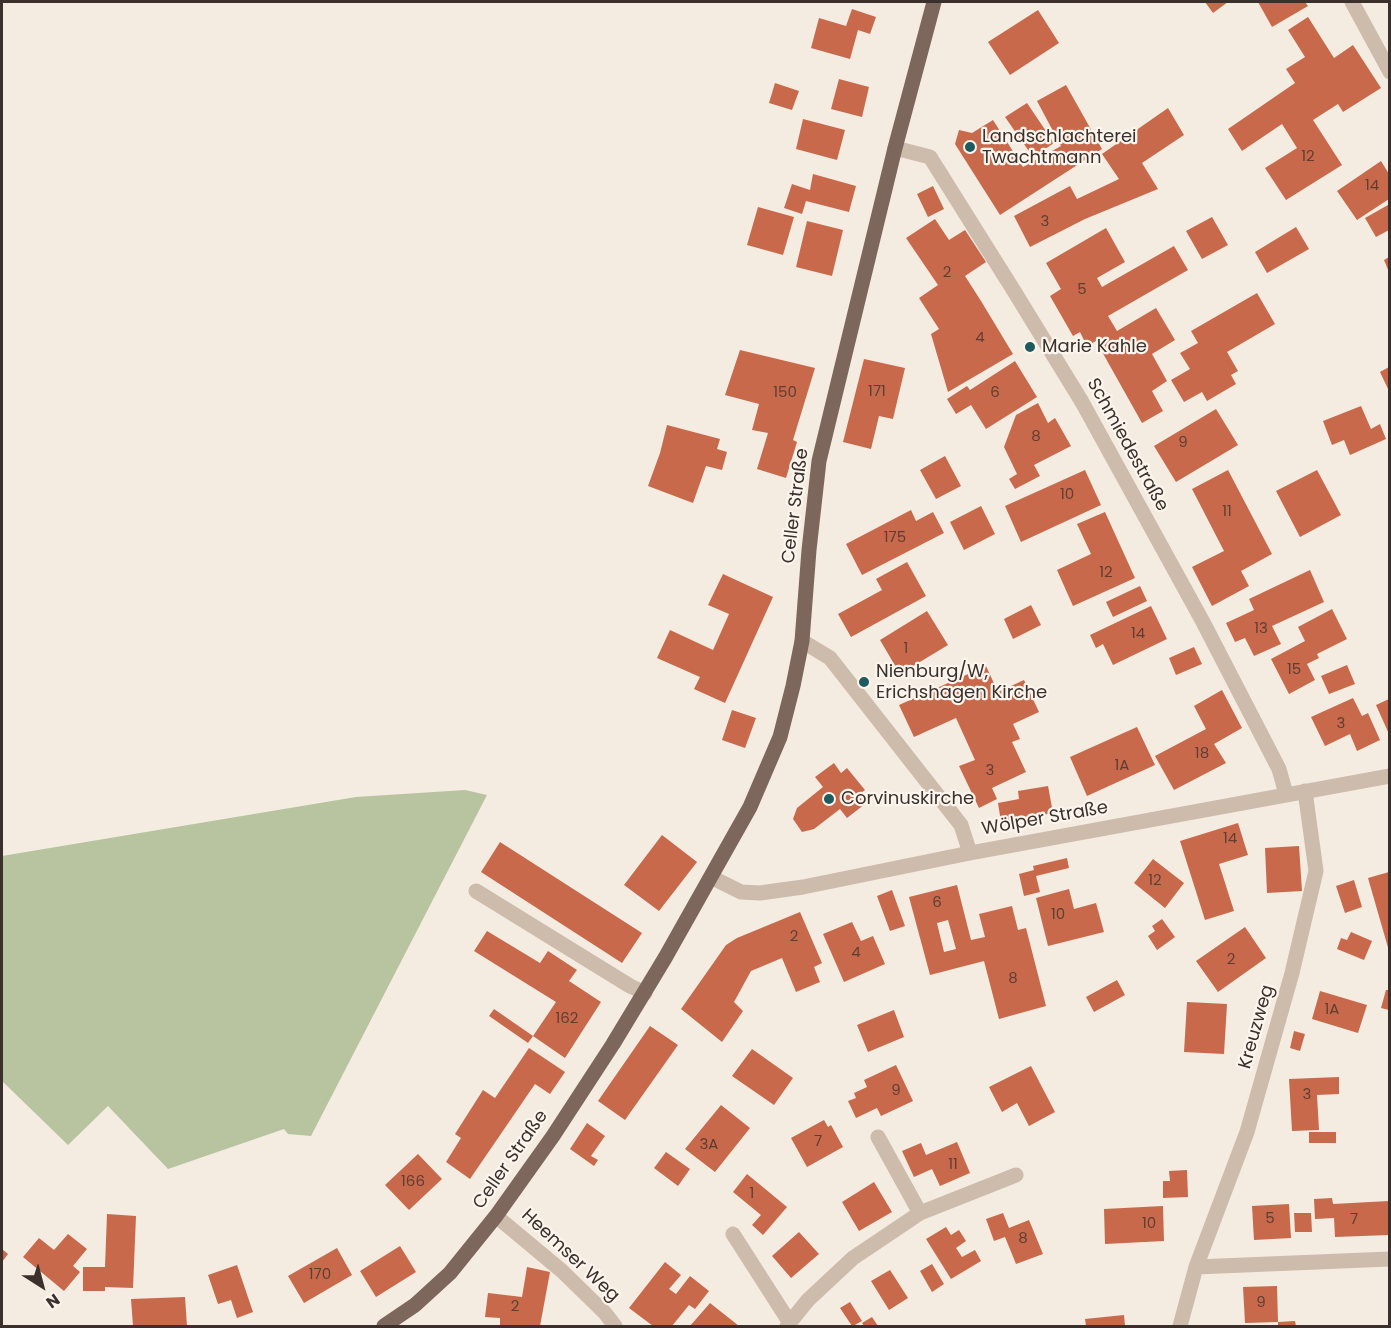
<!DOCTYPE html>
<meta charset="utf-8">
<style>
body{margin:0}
#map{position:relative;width:1391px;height:1328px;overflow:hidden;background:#f4ebe1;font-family:Poppins,sans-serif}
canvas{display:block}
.frame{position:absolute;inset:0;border:3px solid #3b302b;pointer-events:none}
.north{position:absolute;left:12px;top:1256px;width:60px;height:60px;-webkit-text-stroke:4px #fbf5ee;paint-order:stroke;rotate:144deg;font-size:16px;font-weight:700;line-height:24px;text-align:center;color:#3b302b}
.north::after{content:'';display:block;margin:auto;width:21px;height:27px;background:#3b302b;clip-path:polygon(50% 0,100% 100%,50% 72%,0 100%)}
</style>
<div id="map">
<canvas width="1391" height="1328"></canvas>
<div class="frame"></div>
<div class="north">N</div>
</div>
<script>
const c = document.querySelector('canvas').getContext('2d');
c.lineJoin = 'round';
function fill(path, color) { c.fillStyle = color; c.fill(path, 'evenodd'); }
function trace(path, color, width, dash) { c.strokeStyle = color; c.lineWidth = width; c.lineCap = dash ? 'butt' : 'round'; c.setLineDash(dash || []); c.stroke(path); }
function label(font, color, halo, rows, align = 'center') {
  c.font = font + ' Poppins,sans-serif'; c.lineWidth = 4.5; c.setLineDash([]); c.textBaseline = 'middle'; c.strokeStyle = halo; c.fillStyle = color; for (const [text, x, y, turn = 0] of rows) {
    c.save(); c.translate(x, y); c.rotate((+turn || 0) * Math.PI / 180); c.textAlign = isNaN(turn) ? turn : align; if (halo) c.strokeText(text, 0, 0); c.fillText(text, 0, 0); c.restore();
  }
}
fill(new Path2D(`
 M465,790l22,5 -176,341 -23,-2 -4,-5 -116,40 -60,-63 -40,39 -66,-64v-225l354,-59z`), '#b8c4a0');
fill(new Path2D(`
 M1205,2h23l-15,11z
 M1258,2h47l3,4 -36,21z
 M852,9l24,8 -6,17 -12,-4 -8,29 -39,-11 8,-30 27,8z
 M1038,10l21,33 -49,32 -22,-33z
 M1308,17l26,41 19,-13 28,43 -38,24 -5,-8 -25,16 29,45 -56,35 -21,-32 32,-20 -15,-24 -40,27 -14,-22 67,-46 -9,-14 19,-12 -17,-27z
 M839,79l30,8 -7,30 -31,-8z
 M775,83l24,8 -7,19 -23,-7z
 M1066,85l36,64 -102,66 -45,-71 4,-14 13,3 21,-13 30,47 38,-21 -24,-45z
 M1027,103l27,40 -21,14 -28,-40z
 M1168,108l16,27 -42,28 16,26 -73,30 -55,28 -16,-31 56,-30 7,13 42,-20 -17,-25z
 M803,119l42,11 -8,30 -41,-11z
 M1381,161l8,13v25l-32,21 -20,-29z
 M813,174l43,12 -7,26 -43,-11 -4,13 -18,-6 8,-24 18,6z
 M933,186l11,23 -16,8 -11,-23z
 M1388,205l1,3v22l-13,7 -11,-19z
 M758,207l36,10 -11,38 -36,-10z
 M1212,217l16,28 -26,14 -16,-28z
 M935,219l14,21 16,-10 21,32 -21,14 16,25 32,53 -65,38 -17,-58 8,-5 -20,-31 19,-13 -32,-47z
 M807,221l36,9 -11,46 -36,-9z
 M1296,227l13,22 -42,24 -12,-21z
 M1106,228l19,34 -28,16 5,9 72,-41 14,24 -80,46 9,15 39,-23 19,32 -23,14 15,27 -15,10 11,20 -21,12 -46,-82 -9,5 -7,-14 -7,4 -23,-40 11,-7 -15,-26z
 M1389,257v15l-5,-12z
 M1257,293l18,31 -48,28 11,19 -7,4 5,9 -29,17 -5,-9 -18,10 -13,-22 19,-11 -10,-16 18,-10 -7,-12z
 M740,350l75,18 -22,72 4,2 -11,36 -29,-9 11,-36 -16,-3 7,-26 -34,-9z
 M864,359l41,9 -12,51 -14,-3 -8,33 -28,-7z
 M1015,361l22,36 -51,32 -15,-24 -15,9 -9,-15 20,-13 3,4z
 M1389,367v24l-9,-19z
 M1038,403l10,20 7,-5 16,28 -37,19 6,11 -25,13 -6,-10 8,-5 -13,-27 12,-32z
 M1361,406l10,23 9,-5 6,15 -36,16 -6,-15 -12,5 -9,-24z
 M1216,409l22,36 -62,37 -22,-36z
 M667,425l53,14 -3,10 10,3 -5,18 -16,-4 -13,37 -45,-17 12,-33z
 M945,456l16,30 -25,13 -16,-29z
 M1085,470l16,35 -80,37 -16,-36z
 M1228,470l44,84 -31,17 8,15 -37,20 -20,-39 32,-16 -32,-62z
 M1317,470l24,45 -41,22 -24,-46z
 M981,506l14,28 -31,16 -14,-28z
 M911,510l5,11 17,-9 11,21 -82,42 -16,-31z
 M1105,512l30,66 -62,28 -16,-36 34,-16 -14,-30z
 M907,562l19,34 -75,41 -13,-23 44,-24 -6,-11z
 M1310,570l14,32 -52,24 9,18 -27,12 -9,-18 -10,4 -9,-19 28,-13 -5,-11z
 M723,574l50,23 -48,106 -31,-14 6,-12 -43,-19 13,-28 43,20 16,-36 -21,-9z
 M1140,586l7,15 -34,16 -7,-15z
 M1031,605l10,20 -28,14 -9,-20z
 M1151,606l16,33 -54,26 -10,-21 -7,4 -6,-13z
 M1332,609l15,30 -30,15 2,4 -12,6 8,16 -26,14 -18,-35 34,-18 -7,-14z
 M927,611l21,34 -48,29 -20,-34z
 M1194,647l8,17 -26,11 -7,-17z
 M1347,665l8,19 -26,10 -8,-18z
 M986,666l12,26 26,-12 15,32 -26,12 7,15 -8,3 14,30 -34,16 5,11 -18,9 -20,-42 16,-6 -19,-42 -42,19 -15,-32z
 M1222,690l20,38 -28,16 12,19 -52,27 -19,-34 51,-27 -12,-23z
 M1353,698l9,18 6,-3 12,27 -23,11 -7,-17 -25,12 -14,-29z
 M1389,699v35l-13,-29z
 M732,710l24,8 -11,30 -23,-8z
 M1137,727l18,38 -68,31 -17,-39z
 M834,763l7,10 6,-5 18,22 -7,5 7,9 -18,14 -7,-9 -26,20 -12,3 -9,-13 4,-11 26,-21 -8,-10z
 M1048,786l5,27 -52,9 -3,-19 21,-4 -1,-8z
 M1238,823l10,32 -29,9 15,47 -29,9 -25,-79z
 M662,835l35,27 -38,49 -35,-26z
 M500,842l142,91 -20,30 -141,-91z
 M1299,846l3,45 -35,2 -2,-45z
 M1067,858l2,10 -33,8 4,16 -16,4 -5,-22 15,-4 -1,-4z
 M1153,859l31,24 -19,25 -31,-25z
 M1389,872v79l-21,-73z
 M1354,880l8,27 -17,6 -9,-27z
 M957,885l14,55 14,-3 -6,-23 33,-8 6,24 8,-2 20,78 -47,13 -15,-58 -54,14 -21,-78zM948,920l8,29 -12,3 -7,-29z
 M1069,889l5,20 22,-6 8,29 -56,14 -12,-48z
 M892,890l13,36 -15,5 -13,-35z
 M800,912l22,51 -8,4 6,15 -24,10 -14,-34 -31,13 -17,31 9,9 -21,31 -41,-33 45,-64 11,-7z
 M1162,919l13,18 -18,13 -9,-14 7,-5 -3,-5z
 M852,922l9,19 12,-5 12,28 -41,18 -21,-48z
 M1245,927l21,31 -48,34 -22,-31z
 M487,931l53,32 8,-12 29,19 -8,11 32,21 -36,56 -32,-22 23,-34 -82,-51z
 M1351,932l21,9 -8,19 -27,-11 4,-11 6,2z
 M1117,980l8,15 -31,17 -8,-15z
 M1386,990h3v20l-8,-2z
 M1320,991l47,14 -9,28 -46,-14z
 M1187,1002l40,2 -3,50 -40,-2z
 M494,1009l39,27 -5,7 -39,-27z
 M894,1010l10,27 -36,15 -11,-27z
 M650,1026l28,19 -53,75 -27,-19z
 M1294,1031l11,3 -5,17 -10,-3z
 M529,1048l36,24 -15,22 -15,-10 -65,95 -24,-17 15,-24 -6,-4 28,-44 12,8z
 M752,1049l41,29 -19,27 -42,-29z
 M896,1065l17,36 -32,15 -4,-8 -21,10 -8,-17 8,-3 -2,-5 13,-6 -3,-7z
 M1031,1066l24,46 -26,14 -12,-23 -15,9 -13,-25z
 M1339,1077v17l-22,1 2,35 -27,1 -3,-52z
 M721,1105l29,23 -35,44 -30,-23z
 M824,1120l4,7 3,-2 12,22 -36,20 -16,-29z
 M587,1123l18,13 -14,20 7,4 -4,6 -24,-17z
 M1309,1132h27v11h-27z
 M957,1142l13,31 -30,13 -8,-17 -18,8 -12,-26 19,-8 5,12z
 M666,1152l24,17 -12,17 -24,-18z
 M418,1154l24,25 -33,31 -24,-25z
 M1187,1170l1,27 -25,1v-17h7l-1,-10z
 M747,1174l40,33 -24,28 -11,-10 9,-10 -28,-23z
 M874,1182l18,30 -33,19 -17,-29z
 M1332,1198l1,6 56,-3v34l-54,2 -1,-19 -19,1 -1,-20z
 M1289,1204l2,34 -37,2 -2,-34z
 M1163,1206l1,35 -59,3 -1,-35z
 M1003,1213l6,15 20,-8 14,34 -27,10 -11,-27 -11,4 -8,-22z
 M1294,1213h17l1,19h-17z
 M107,1214l29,2 -3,72 -28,-1v4h-22v-24h22z
 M946,1227l5,8 8,-5 7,11 -10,7 6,9 13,-7 6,11 -30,18 -25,-40z
 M799,1232l20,22 -28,24 -19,-22z
 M68,1234l19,15 -14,17 7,6 -16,19 -41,-34 16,-19 15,12z
 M400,1246l16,26 -40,25 -16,-26z
 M337,1248l15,27 -48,28 -16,-27z
 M2,1249l6,5 -6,8z
 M665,1262l16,13 -12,14 7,5 14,-18 19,15 -14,18 -6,-4 -17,21h-19l-24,-18z
 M932,1264l12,20 -12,8 -12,-21z
 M237,1265l16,47 -16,6 -6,-18 -13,4 -10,-29z
 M527,1267l23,5 -10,54h-40v-8l-15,-1 3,-24 34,4z
 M890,1270l18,28 -19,12 -18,-29z
 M1277,1286l1,36 -33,1 -2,-36z
 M185,1297l2,29h-54l-2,-27z
 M850,1302l12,19 -9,5h-1l-12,-18z
 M710,1303l29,23h-49z
 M1124,1315l1,11h-39l-1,-7z
 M872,1317l6,9h-14l-2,-3z
 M1295,1321l1,5h-18v-4z`), '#c8694b');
trace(new Path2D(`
 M1352,2l38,70
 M895,148l35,9 84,134 68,111 121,220 76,147 7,25
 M802,641l28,17 131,167 9,28
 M711,877l30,15 19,1 43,-6 167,-34 420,-77
 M476,891l154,95 15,7
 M878,1137l42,76
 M496,1216l66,55 43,42 10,13
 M733,1234l57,89
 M1196,1267l194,-8
 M787,1326l21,-26 45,-42 67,-45 96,-38
 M1180,1326l16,-59 51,-135 45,-159 24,-102 -11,-80`), '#cdbbac', 15);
trace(new Path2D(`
 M384,1326l31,-21 35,-32 46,-57 57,-80 60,-92 52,-86 85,-151 30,-70 13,-51 9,-45 7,-91 10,-89 76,-313 39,-146`), '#7d675c', 15);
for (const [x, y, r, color] of [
 [970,147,6,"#1f5a5e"],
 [1030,347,6,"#1f5a5e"],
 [864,682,6,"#1f5a5e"],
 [829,799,6,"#1f5a5e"]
]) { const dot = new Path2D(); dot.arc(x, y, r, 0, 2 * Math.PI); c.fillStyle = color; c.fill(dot); trace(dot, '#fbf5ee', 2); }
label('15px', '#5e3e33', null, [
 ["12",1308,157],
 ["14",1372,186],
 ["3",1045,222],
 ["2",947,273],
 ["5",1082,290],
 ["4",980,338],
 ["171",877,392],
 ["150",785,393],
 ["6",995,393],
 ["8",1036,437],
 ["9",1183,443],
 ["10",1067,495],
 ["11",1227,512],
 ["175",895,538],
 ["12",1106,573],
 ["13",1261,629],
 ["14",1138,634],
 ["1",906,649],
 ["15",1294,670],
 ["3",1341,724],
 ["18",1202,754],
 ["1A",1122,766],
 ["3",990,771],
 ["14",1230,839],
 ["12",1155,881],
 ["6",937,903],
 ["10",1058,915],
 ["2",794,937],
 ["4",856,953],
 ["2",1231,960],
 ["8",1013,979],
 ["1A",1332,1010],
 ["162",567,1019],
 ["9",896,1091],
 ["3",1307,1095],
 ["7",818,1142],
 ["3A",709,1145],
 ["11",953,1165],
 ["166",413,1182],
 ["1",752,1194],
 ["5",1270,1219],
 ["7",1354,1220],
 ["10",1149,1224],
 ["8",1023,1239],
 ["170",320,1275],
 ["9",1261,1303],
 ["2",515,1307]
]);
label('18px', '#3b302b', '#fbf5ee', [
 ["Landschlachterei",982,137],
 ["Twachtmann",982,158],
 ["Marie Kahle",1042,347],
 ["Nienburg/W,",876,672],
 ["Erichshagen Kirche",876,693],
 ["Corvinuskirche",841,799]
], 'left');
label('18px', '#3b302b', '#fbf5ee', [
 ["Schmiedestraße",1127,445,61],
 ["Celler Straße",796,506,-83],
 ["Wölper Straße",1045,819,-10],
 ["Kreuzweg",1257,1027,-74],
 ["Celler Straße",511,1160,-55],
 ["Heemser Weg",570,1256,43]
]);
</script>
